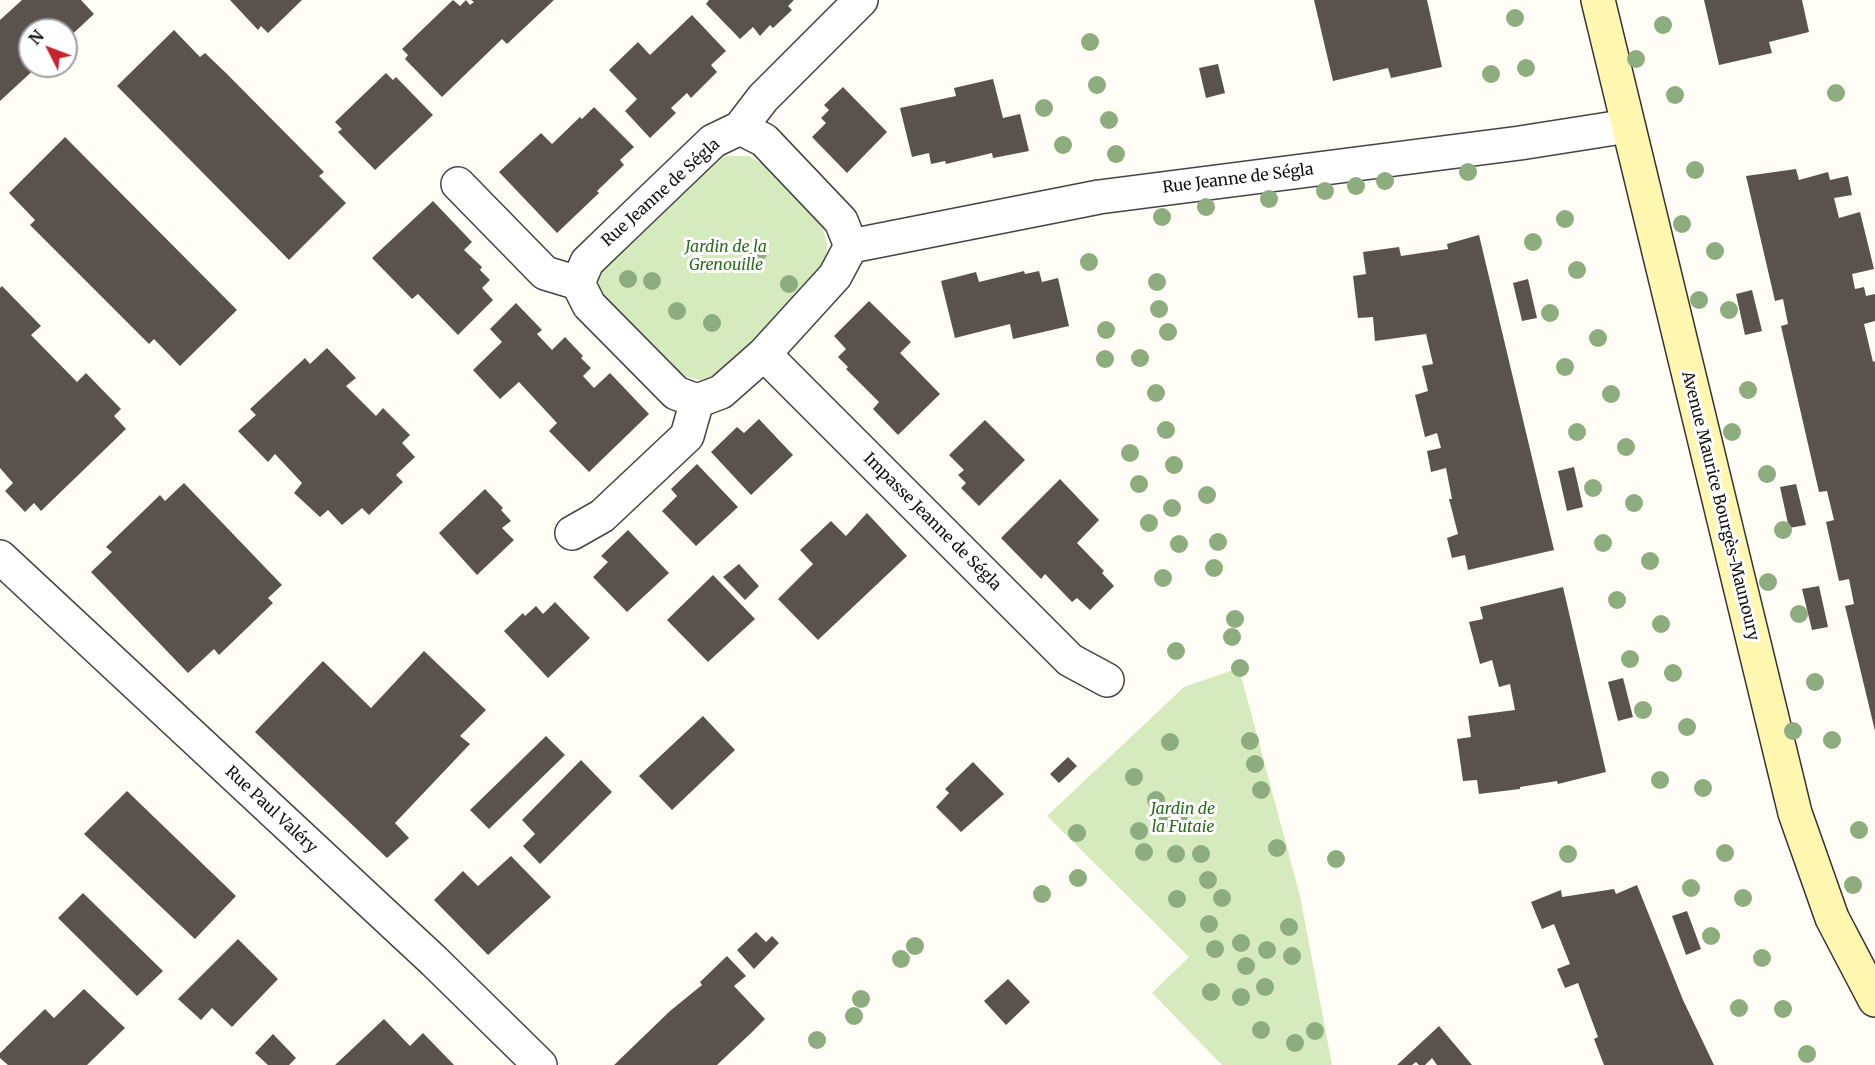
<!DOCTYPE html>
<meta charset="utf-8">
<style>
body{margin:0}
#map{position:relative;width:1875px;height:1065px;overflow:hidden;background:#fffdf5;font-family:Merriweather,serif}
canvas{display:block}
.north{position:absolute;left:18px;top:18px;width:60px;height:60px;box-sizing:border-box;background:#fff;border:2px solid #a0a0a0;border-radius:50%;rotate:312deg;font-size:16px;font-weight:700;line-height:24px;text-align:center;color:#111}
.north::after{content:'';display:block;margin:auto;width:21px;height:27px;background:#c4262e;clip-path:polygon(50% 0,100% 100%,50% 72%,0 100%)}
</style>
<div id="map">
<canvas width="1875" height="1065"></canvas>
<div class="north">N</div>
</div>
<script>
const c = document.querySelector('canvas').getContext('2d');
c.lineJoin = 'round';
function fill(path, color) { c.fillStyle = color; c.fill(path, 'evenodd'); }
function trace(path, color, width, dash) { c.strokeStyle = color; c.lineWidth = width; c.lineCap = dash ? 'butt' : 'round'; c.setLineDash(dash || []); c.stroke(path); }
function label(font, color, halo, rows, align = 'center') {
  c.font = font + ' Merriweather,serif'; c.lineWidth = 6; c.setLineDash([]); c.textBaseline = 'middle'; c.strokeStyle = halo; c.fillStyle = color; for (const [text, x, y, turn = 0] of rows) {
    c.save(); c.translate(x, y); c.rotate((+turn || 0) * Math.PI / 180); c.textAlign = isNaN(turn) ? turn : align; if (halo) c.strokeText(text, 0, 0); c.fillText(text, 0, 0); c.restore();
  }
}
fill(new Path2D(`
 M719,156h30l22,13 51,55 5,20 -1,19 -9,17 -98,95 -18,5 -19,-4 -82,-83 -3,-17 6,-14z
 M1239,668l61,228 32,169h-110l-70,-72 37,-36 -142,-141 137,-129z`), '#d5ebbd');
fill(new Path2D(`
 M22,0h59l13,14 -28,26v-10h-36v36h8l-38,35v-81z
 M230,0h72l-34,33 -7,-7 -3,4z
 M453,0l7,6 6,-6 4,5 4,-3 -3,-2h83l-47,44 -5,-5 -60,58 -37,-38 3,-4 -6,-6z
 M709,0h85l-6,6 4,4 -19,18 -3,-3 -10,11 -7,-9 -13,12 -34,-35z
 M1314,0h113l15,67 -51,11 -3,-10 -55,13z
 M1704,0h98l7,32 -40,10 3,11 -53,12z
 M692,15l34,36 -15,14 6,7 -26,26 -4,-5 -16,15 5,5 -26,25 -25,-27 12,-12 -28,-29 29,-28 12,13z
 M174,30l26,27 5,-4 21,20 98,99 -5,4 27,27 -57,57 -172,-174z
 M1218,64l7,29 -19,5 -7,-30z
 M386,73l7,7 3,-3 37,38 -58,55 -37,-38 4,-3 -7,-7z
 M993,79l10,39 17,-4 9,37 -36,7 -1,-5 -46,11 -1,-3 -14,3 -2,-11 -17,4 -12,-49 56,-12 -2,-8z
 M843,87l44,45 -40,41 -35,-36 14,-14 -5,-5 8,-8 -5,-5z
 M594,107l40,40 -14,13 4,5 -27,26 2,2 -42,40 -58,-61 42,-39 11,11 28,-27 2,2z
 M65,137l172,173 -57,56 -26,-27 -5,5 -119,-119 5,-5 -26,-27z
 M1796,169l3,11 29,-8 2,8 18,-4 4,19 -18,3 5,20 21,-6 14,57 -22,5 3,15 9,-2 2,9 9,-2v27l-11,3 9,38 2,-1v370l-30,-125 9,-2 -5,-25 -10,2 -13,-59 8,-2 -7,-29 -8,1 -38,-166 7,-2 -5,-25 -8,2 -29,-125z
 M433,201l39,41 -8,8 18,17 -2,3 10,10 -8,8 11,12 -35,35 -40,-41 -6,5 -40,-41z
 M1479,235l75,315 -86,20 -3,-15 -13,3 -5,-20 11,-4 -9,-35h3l-6,-31 -15,4 -4,-21 14,-3 -4,-15 -12,4 -10,-42 13,-4 -6,-25 11,-2 -7,-30 -51,7 -2,-24 -15,1 -5,-42 13,-2 -3,-22 36,-5 2,9 47,-7 -1,-5z
 M1024,271l1,3 14,-3 3,11 16,-4 11,48 -56,13 -3,-15 -55,14 -14,-57 35,-9 3,10z
 M1528,279l9,39 -15,3 -9,-38z
 M2,286l39,40 -10,9 46,47 9,-9 35,36 -7,7 12,13 -85,82 -7,-8 -9,9 -20,-21 8,-8 -13,-15v-180z
 M1752,290l10,41 -17,4 -9,-41z
 M869,301l42,41 -11,11 40,41 -42,41 -25,-26 6,-7 -33,-33 2,-2 -10,-10 8,-8 -12,-13z
 M516,303l26,27 -5,4 15,16 13,-13 18,19 -2,2 10,10 -8,8 11,12 16,-15 39,41 -60,58 -40,-41 8,-8 -38,-41 -19,17 -27,-29 29,-28 -12,-13z
 M327,348l29,30 -10,8 30,30 7,-8 27,27 -8,8 13,14 -19,18 7,7 -34,33 -7,-7 -20,17 -14,-15 -8,7 -26,-24 8,-10 -27,-29 -7,8 -30,-31 18,-16 -6,-6 55,-51 5,6z
 M759,419l34,36 -42,40 -40,-43 26,-25 7,6z
 M985,420l40,40 -46,46 -18,-18 5,-5 -8,-8 6,-5 -15,-15z
 M697,464l41,43 -42,39 -34,-35 15,-15 -6,-7z
 M1574,467l9,40 -16,4 -9,-40z
 M1060,479l39,41 -22,23 27,28 -2,2 12,13 -24,24 -13,-12 -5,4 -27,-28 -4,5 -40,-41z
 M184,483l98,102 -14,13 5,5 -54,52 -5,-6 -26,24 -97,-101 21,-20 -6,-5 54,-52 5,6z
 M1796,484l10,41 -17,3 -9,-41z
 M485,489l18,19 -2,2 10,11 -9,7 12,12 -37,35 -38,-42z
 M867,513l40,43 -89,84 -40,-41 35,-35 -13,-14 31,-29 15,15z
 M628,530l41,43 -42,39 -34,-35 15,-15 -7,-6z
 M739,564l20,22 -14,14 -22,-23z
 M713,575l42,44 -47,43 -41,-42z
 M1819,586l9,41 -16,3 -10,-41z
 M1563,587l43,185 -48,12 -1,-3 -37,6v2l-41,5 -2,-14 -14,1 -6,-42 14,-2 -3,-21 47,-6 -5,-26 -11,3 -7,-27 -12,4 -11,-42 14,-3 -3,-12z
 M555,602l35,36 -42,40 -44,-47 19,-18 2,3 11,-10 7,8z
 M424,651l62,59 -26,26 10,8 -75,79 14,15 -22,20 -132,-126 68,-71 48,47z
 M1623,678l10,39 -15,4 -10,-39z
 M703,716l32,34 -63,60 -33,-34z
 M546,736l19,19 -76,74 -19,-19z
 M1068,757l9,9 -18,17 -9,-9z
 M581,760l31,32 -72,72 -17,-18 12,-12 -13,-14z
 M973,762l31,32 -43,38 -25,-25 13,-14 -4,-4z
 M127,791l109,105 -41,43 -111,-105z
 M511,856l40,41 -63,58 -54,-55 29,-29 15,15z
 M1637,885l46,115 31,65h-110l-10,-26 4,-2 -20,-54 -13,5 -8,-19 13,-5 -16,-40 -12,5 -11,-27 30,-12 1,7 52,-8 2,5z
 M83,893l80,78 -26,25 -79,-78z
 M1687,911l14,38 -15,6 -14,-39z
 M756,932l10,10 6,-6 7,7 -25,26 -17,-19z
 M238,939l40,40 -46,48 -20,-19 -11,12 -23,-21z
 M727,956l19,20 -12,10 31,33 -15,15 -33,31h-103l56,-54 32,-26 -2,-3z
 M1008,979l22,23 -24,23 -22,-24z
 M84,989l41,39 -38,37h-79l-8,-7v-5l45,-44 9,9z
 M384,1019l26,27 13,-13 31,32h-119z
 M1439,1026l33,39h-35l-5,-7 -7,7h-6l-3,-3 -4,3h-15z
 M273,1034l23,24 -7,7h-21l-13,-12z`), '#5a524d');
const street = new Path2D(`
 M740,128l23,-30 98,-98
 M458,184l87,89 33,10
 M851,246l-10,-25 -77,-81 -24,-12 -27,13 -97,93 -29,28 -9,21 11,22 87,88 21,8 24,-9 43,-38 71,-78 16,-30 248,-49 421,-54 108,-17
 M764,354l306,306 37,20
 M572,533l30,-17 85,-80 10,-35
 M0,557l434,404 106,104`);
const secondary = new Path2D(`
 M1598,0l197,813 37,105 43,82`);
trace(street, '#444', 36);
trace(secondary, '#333', 36);
trace(street, '#fff', 33);
trace(secondary, '#fff6b0', 33);
c.fillStyle = '#8dad7f';
for (const [x, y] of [
 [1515,18],
 [1663,25],
 [1090,42],
 [1636,59],
 [1526,68],
 [1491,74],
 [1097,85],
 [1836,93],
 [1675,95],
 [1044,108],
 [1109,120],
 [1063,145],
 [1116,154],
 [1695,170],
 [1468,172],
 [1385,181],
 [1356,186],
 [1325,191],
 [1269,199],
 [1206,207],
 [1162,217],
 [1565,219],
 [1682,224],
 [1533,242],
 [1715,251],
 [758,253],
 [1089,262],
 [1577,270],
 [628,279],
 [652,281],
 [1157,282],
 [789,284],
 [1699,300],
 [1159,309],
 [1729,310],
 [677,311],
 [1550,313],
 [712,323],
 [1106,330],
 [1168,332],
 [1598,338],
 [1140,358],
 [1105,359],
 [1565,367],
 [1748,390],
 [1156,393],
 [1611,394],
 [1166,430],
 [1577,432],
 [1732,432],
 [1626,447],
 [1130,453],
 [1174,465],
 [1767,474],
 [1139,484],
 [1593,488],
 [1207,495],
 [1634,503],
 [1172,508],
 [1149,523],
 [1783,530],
 [1218,542],
 [1603,543],
 [1179,544],
 [1650,561],
 [1214,568],
 [1163,578],
 [1768,582],
 [1617,600],
 [1799,614],
 [1235,619],
 [1661,624],
 [1232,637],
 [1176,651],
 [1630,659],
 [1240,668],
 [1673,673],
 [1815,682],
 [1643,710],
 [1687,727],
 [1793,731],
 [1832,740],
 [1250,741],
 [1170,742],
 [1255,764],
 [1134,777],
 [1660,780],
 [1703,788],
 [1261,790],
 [1156,800],
 [1162,820],
 [1181,824],
 [1859,830],
 [1139,831],
 [1077,833],
 [1277,848],
 [1144,852],
 [1725,853],
 [1176,854],
 [1201,854],
 [1568,854],
 [1336,859],
 [1078,878],
 [1208,880],
 [1853,885],
 [1691,888],
 [1042,894],
 [1222,898],
 [1743,898],
 [1177,899],
 [1209,924],
 [1289,927],
 [1711,936],
 [1241,943],
 [915,946],
 [1215,949],
 [1267,950],
 [1292,956],
 [1762,958],
 [901,959],
 [1246,966],
 [1265,987],
 [1211,992],
 [1241,997],
 [861,999],
 [1739,1008],
 [1783,1009],
 [854,1016],
 [1261,1030],
 [1315,1031],
 [817,1040],
 [1295,1043],
 [1807,1054]
]) { c.beginPath(); c.arc(x, y, 9, 0, 2 * Math.PI); c.fill(); }
label('16px', '#111', '#fff', [
 ["Rue Jeanne de Ségla",1238,179,-7],
 ["Rue Jeanne de Ségla",661,193,-42],
 ["Avenue Maurice Bourgès-Maunoury",1720,506,76],
 ["Impasse Jeanne de Ségla",932,522,45],
 ["Rue Paul Valéry",271,810,43]
]);
label('italic 16px', '#2f6b1f', '#fff', [
 ["Jardin de la",726,247],
 ["Grenouille",726,265],
 ["Jardin de",1183,809],
 ["la Futaie",1183,827]
]);
</script>
